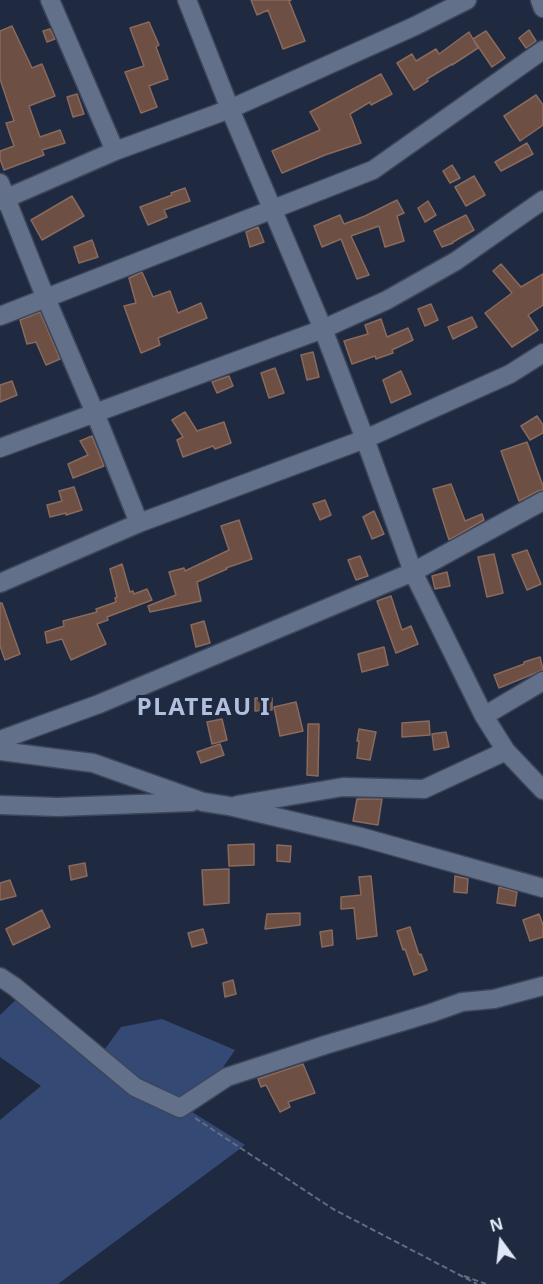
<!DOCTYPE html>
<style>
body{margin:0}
#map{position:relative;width:543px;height:1284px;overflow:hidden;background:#1f2a41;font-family:"Noto Sans",sans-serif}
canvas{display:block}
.north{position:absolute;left:471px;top:1212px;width:60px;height:60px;-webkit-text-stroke:4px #1f2a41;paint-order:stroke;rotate:345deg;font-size:16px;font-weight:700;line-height:24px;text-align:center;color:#e0e8f7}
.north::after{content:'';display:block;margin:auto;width:21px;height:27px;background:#e0e8f7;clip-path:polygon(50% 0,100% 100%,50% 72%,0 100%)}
</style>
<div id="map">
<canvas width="543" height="1284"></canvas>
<div class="north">N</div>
</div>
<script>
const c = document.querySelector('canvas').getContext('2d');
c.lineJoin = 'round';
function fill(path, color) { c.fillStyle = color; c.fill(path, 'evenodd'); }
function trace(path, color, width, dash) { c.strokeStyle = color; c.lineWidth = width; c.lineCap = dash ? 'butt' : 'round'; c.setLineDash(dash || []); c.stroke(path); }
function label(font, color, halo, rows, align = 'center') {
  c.font = font + ' "Noto Sans",sans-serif'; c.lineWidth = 6; c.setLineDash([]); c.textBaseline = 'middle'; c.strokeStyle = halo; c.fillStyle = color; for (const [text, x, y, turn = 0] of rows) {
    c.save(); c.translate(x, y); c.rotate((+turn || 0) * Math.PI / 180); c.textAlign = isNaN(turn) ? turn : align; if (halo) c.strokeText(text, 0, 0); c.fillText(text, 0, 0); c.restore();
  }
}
fill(new Path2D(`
 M25,991l74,66 22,-30 41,-8 73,31 -43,62 53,33 -187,139h-58v-164l41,-34 -41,-29v-42z`), '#344a75');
const building = new Path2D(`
 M251,0h40l-2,1 16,40 -22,8 -15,-39 -11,5z
 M149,22l10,23 -3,2 12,32 -19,7 8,21 -16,6 -16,-41 19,-6 -14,-38z
 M12,26l20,42 10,-4 13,32 -26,10 11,31 20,-7 5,13 -23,7 2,5 -40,15 -4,-11v-8l14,-5 -8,-23 8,-2 -14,-42v-48z
 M50,29l5,10 -8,3 -4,-11z
 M529,30l7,11 -10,7 -7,-10z
 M486,31l19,27 -13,9 -19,-28z
 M469,32l9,16 -26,17v-1l-25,15 1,2 -14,9 -17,-27 15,-9 4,7 20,-12 3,5z
 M381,74l11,20 -21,11 -1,-3 -20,12 11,29 -36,12 -43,18 -10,-22 48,-21 -10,-18z
 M77,94l7,20 -11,3 -6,-20z
 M536,95l7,10v20l-23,16 -16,-25z
 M527,143l6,11 -32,17 -6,-9z
 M452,165l8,13 -10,5 -7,-12z
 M474,176l11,19 -19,11 -11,-19z
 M185,188l5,13 -26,9 3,7 -19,8 -8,-18 32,-12 -1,-2z
 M72,196l12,20 -42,24 -11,-20z
 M397,200l7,13 -7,3 7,25 -19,6 -6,-21 -28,10 18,39 -12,4 -16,-40 -19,8 -8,-21 26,-11 4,9 21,-8z
 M428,201l8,14 -11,7 -7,-14z
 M466,215l8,15 -21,12v1l-11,4 -8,-16z
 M258,227l6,15 -14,5 -4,-15z
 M92,240l6,17 -19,6 -5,-16z
 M501,264l20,23 22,-13v31l-15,10 10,15 -26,17 -27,-34 27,-20 -19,-22z
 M142,272l11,25 17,-6 8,22 23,-10 6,15 -49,20 2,7 -19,8 -17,-47 12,-3 -7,-25z
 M431,304l7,16 -13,6 -7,-17z
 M40,312l20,47 -14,6 -10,-23 -9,2 -7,-24z
 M472,317l5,10 -24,12 -5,-12z
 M381,319l6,18 21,-9 5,12 -21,10 1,3 -17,6 -1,-3 -23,8 -8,-23 24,-7 -3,-9z
 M313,352l6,25 -12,3 -6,-25z
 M275,368l9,25 -15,5 -8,-25z
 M401,371l10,23 -20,9 -8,-23z
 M229,376l4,10 -16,7 -5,-11z
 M12,381l5,14 -17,7v-17z
 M185,412l12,19 27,-9 7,21 -16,6 -2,-3 -30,11 -6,-17 6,-3 -11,-17z
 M537,416l6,9v8l-13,7 -9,-14z
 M92,436l12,30 -31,12 -5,-14 20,-9 -8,-14z
 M527,442l16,44v4l-5,1 -19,10 -18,-50z
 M451,484l14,37 17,-7 2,6 -35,20 -16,-51z
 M74,487l8,23 -16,5v-2l-16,4 -3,-12 15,-4 -3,-10z
 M325,500l6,15 -11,5 -7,-16z
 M374,511l10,23 -12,5 -9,-22z
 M239,520l13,39 -26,9 1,1 -30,13 4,19 -51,11 -2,-6 28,-11 -7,-23 15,-4 1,3 44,-21 -8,-24z
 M527,550l14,34 -14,6 -15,-35z
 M494,554l9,39 -16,4 -9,-40z
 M360,556l8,20 -12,4 -8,-20z
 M122,564l8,28 3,-1 1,3 13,-5 5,11 -45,17 1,3 -11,4 9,20 -35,16 -9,-21 -15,4 -2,-11 19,-6 -1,-5 34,-9 -1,-3 20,-7 -1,-4 2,-1 -7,-28z
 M447,572l3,14 -15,3 -3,-13z
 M391,596l11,34 9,-4 7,18 -22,9 -19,-52z
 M0,603h2l18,51 -15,6 -5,-14z
 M204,621l6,22 -14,4 -5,-22z
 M384,647l4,18 -26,7 -4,-18z
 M540,657l3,13 -44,18 -5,-13 30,-11v-2z
 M255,698h17v12l-17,1z
 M296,702l7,29 -23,5 -6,-29z
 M222,719l5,21 -15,4 -5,-22z
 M429,721l1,14 -28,2v-14z
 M308,724h11l-1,52 -11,-1z
 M359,729l17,3 -6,28 -13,-2 2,-17h-2z
 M446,732l3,15 -15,3 -2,-16z
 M220,744l4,11 -23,8 -4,-11z
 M357,799h25l-4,26 -25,-4z
 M254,844v21l-25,1 -1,-21z
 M277,845l14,1 -1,16 -13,-1z
 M85,863l2,13 -16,4 -2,-14z
 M229,869v34l-25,2 -2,-35z
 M371,876l6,60 -20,3 -3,-31 -13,1v-12l20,-2 -2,-18z
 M455,876l13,3 -1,14 -13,-1z
 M10,880l6,16 -16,4v-17z
 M499,887l18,5 -2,14 -18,-3z
 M42,910l8,17 -37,18 -7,-16z
 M300,913v12l-35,4 2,-15z
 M539,914l4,11v12l-13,4 -7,-21z
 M410,927l9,28 2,-1 6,16 -13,5 -9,-26 -2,1 -6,-19z
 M203,929l4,14 -15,4 -4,-14z
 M332,930l1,15 -11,2 -2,-15z
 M233,980l3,14 -11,3 -2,-14z
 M303,1064l12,29 -27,9 2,5 -10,5 -14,-27 -5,2 -3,-8z`);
fill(building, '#6d4f43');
trace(building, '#896a5d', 1.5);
const minor = new Path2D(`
 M50,0l65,151
 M187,0l43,109 93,220 42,110 48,133 71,144 22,35 37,39
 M540,0l3,8
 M0,183l42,106 53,124 44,110
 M0,201l115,-50 115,-42 185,-83 52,-26
 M0,316l373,-146 170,-120
 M0,448l323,-119 64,-29 69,-39 87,-61
 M0,583l139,-60 226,-84 145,-65 33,-21
 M484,716l59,-35
 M0,740l99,-36 314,-132 130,-71
 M0,751l93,12 110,39 26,4 132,31 182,51
 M0,805l58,2 134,-5
 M237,805l106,-18 81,2 82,-38
 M0,977l15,10 120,100 45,21 47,-31 98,-32 106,-32 31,-11 32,-3 49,-13`);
trace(minor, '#3c4559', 21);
trace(new Path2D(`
 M195,1118l138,91 144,75
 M464,1276l22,8`), '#636c81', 2, [6, 3]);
trace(minor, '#62708a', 18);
c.letterSpacing = '1.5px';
label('bold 24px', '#b0bfdd', '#1f2a41', [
 ["PLATEAU I",204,708]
]);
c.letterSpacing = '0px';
</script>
